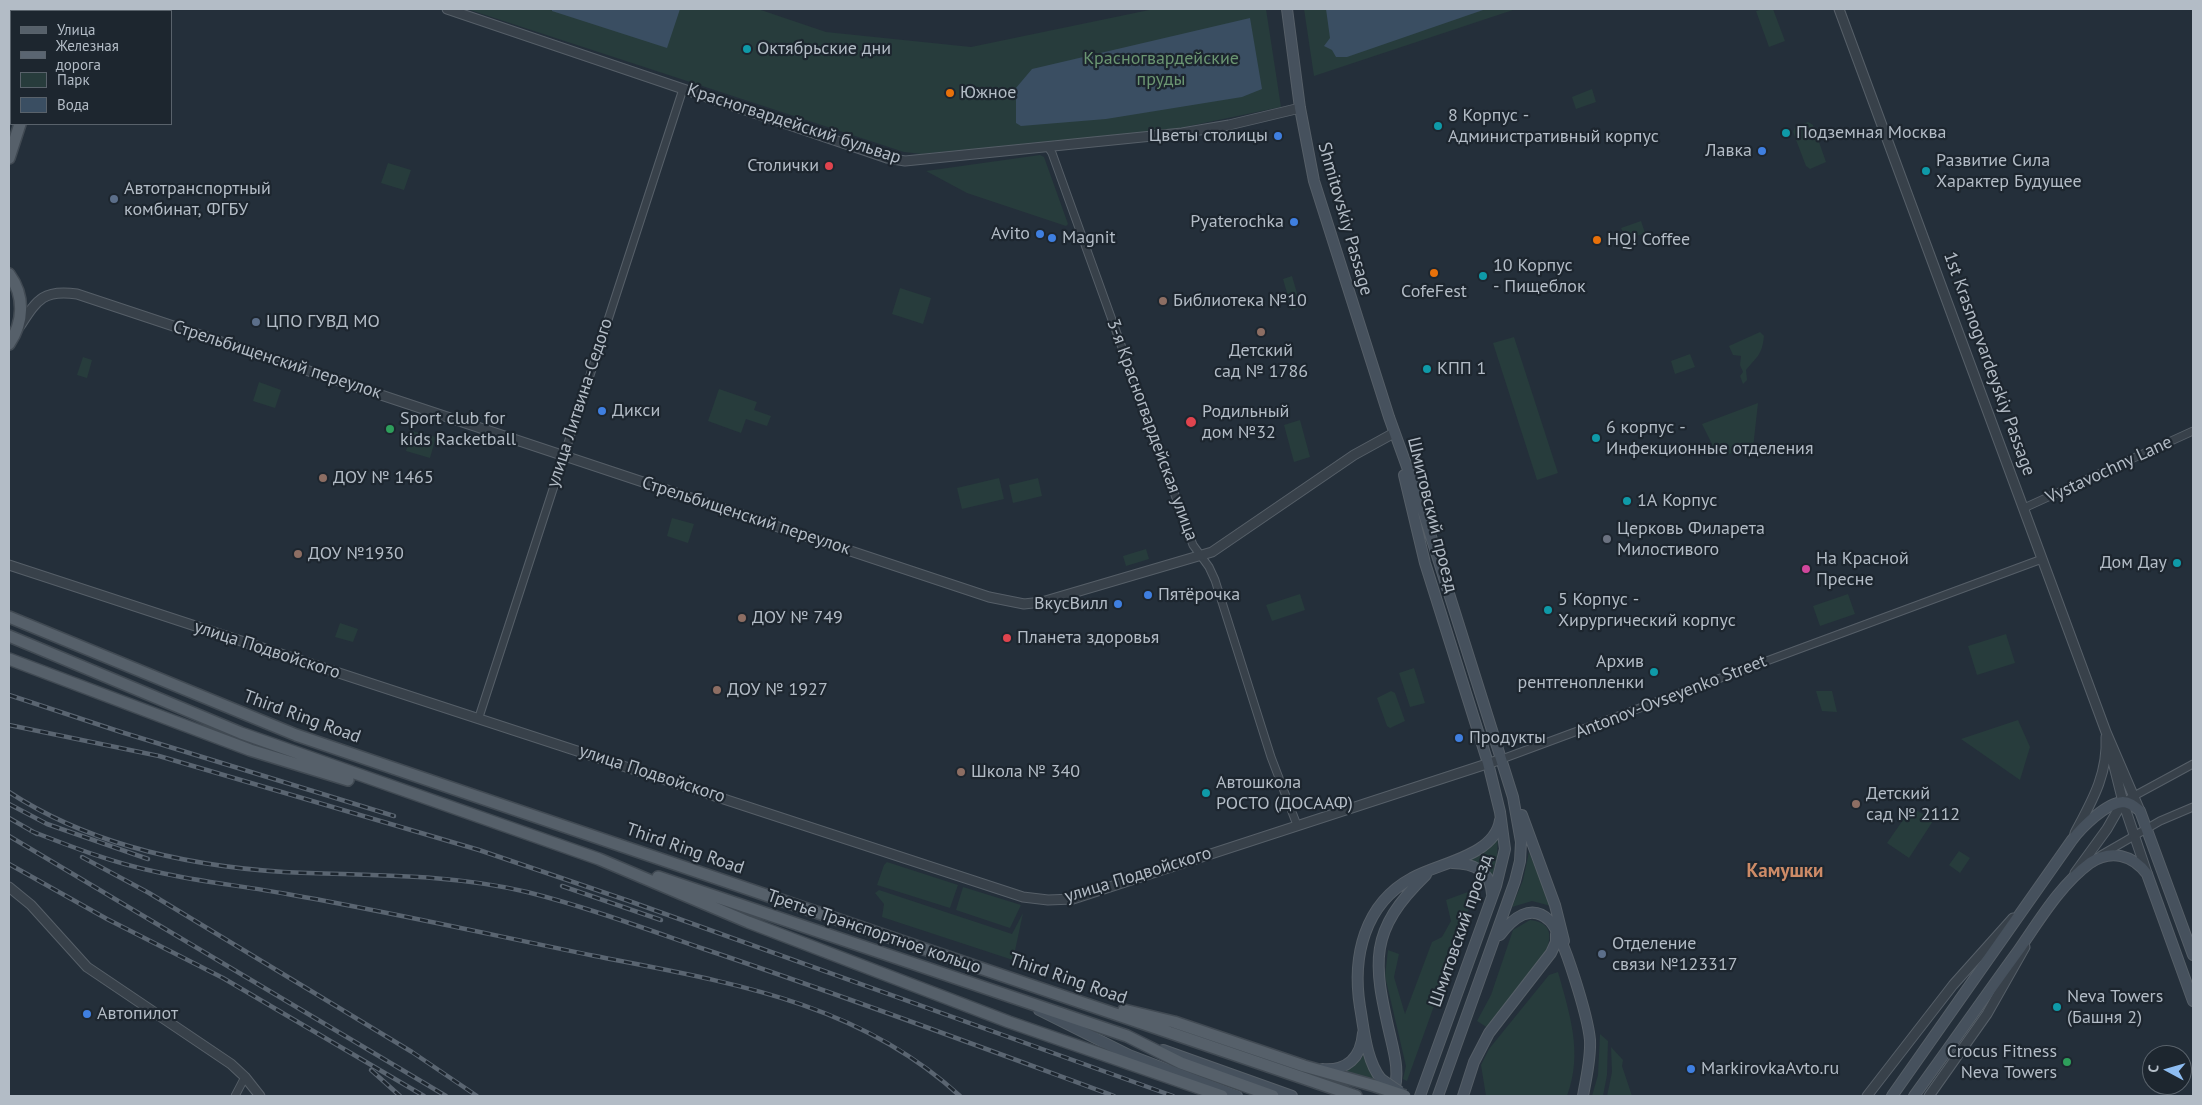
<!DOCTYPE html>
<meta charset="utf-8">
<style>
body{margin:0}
#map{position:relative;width:2202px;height:1105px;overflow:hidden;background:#242f3a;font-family:"PT Sans",sans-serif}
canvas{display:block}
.frame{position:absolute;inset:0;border:10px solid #b3bcc6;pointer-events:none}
.legend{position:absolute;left:10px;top:10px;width:162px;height:115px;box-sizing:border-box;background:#1d262f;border:1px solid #59626b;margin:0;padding:6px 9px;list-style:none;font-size:15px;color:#b3bcc6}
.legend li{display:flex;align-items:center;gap:10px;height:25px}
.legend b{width:25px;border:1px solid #59626b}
.north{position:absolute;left:2142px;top:1045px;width:50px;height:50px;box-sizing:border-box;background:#1d262f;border:1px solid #59626b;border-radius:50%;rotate:276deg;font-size:14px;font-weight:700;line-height:20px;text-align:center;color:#b3bcc6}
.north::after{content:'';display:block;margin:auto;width:18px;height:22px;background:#8dbcf1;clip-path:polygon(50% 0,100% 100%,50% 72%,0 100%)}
</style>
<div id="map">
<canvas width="2202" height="1105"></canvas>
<div class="frame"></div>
<ul class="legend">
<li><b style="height:6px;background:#56606a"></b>Улица</li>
<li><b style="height:6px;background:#5a6571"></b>Железная дорога</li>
<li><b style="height:14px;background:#273c3c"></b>Парк</li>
<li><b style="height:14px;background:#3a4e62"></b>Вода</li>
</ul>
<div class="north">С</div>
</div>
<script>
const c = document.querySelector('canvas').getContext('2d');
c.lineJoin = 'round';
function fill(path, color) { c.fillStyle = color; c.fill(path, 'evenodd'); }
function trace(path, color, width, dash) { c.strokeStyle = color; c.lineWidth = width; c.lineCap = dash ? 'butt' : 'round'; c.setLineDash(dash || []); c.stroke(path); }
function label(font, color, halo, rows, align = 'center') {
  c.font = font + ' "PT Sans",sans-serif'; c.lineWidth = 4.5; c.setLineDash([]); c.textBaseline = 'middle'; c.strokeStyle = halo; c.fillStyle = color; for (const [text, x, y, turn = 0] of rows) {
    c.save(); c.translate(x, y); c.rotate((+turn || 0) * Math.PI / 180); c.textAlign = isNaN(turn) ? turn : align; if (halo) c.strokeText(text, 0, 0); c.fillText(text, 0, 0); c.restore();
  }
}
fill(new Path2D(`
 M467,9h291l68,23 145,15 183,-38h112l15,98 -106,22 -254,25 -17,-2z
 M1304,9h212l-202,67z
 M1763,9h10l12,32 -16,6 -13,-36z
 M1592,89l4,13 -20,7 -4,-12z
 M1808,122l5,3 13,37 -16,7 -4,-3 -13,-34 2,-5z
 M1040,155l4,2 24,67 -2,2 -99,-33 -41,-22z
 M388,163l23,7 -7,20 -23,-7z
 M1641,221l4,12 -19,7 -5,-12z
 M1292,276l9,31 -9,3 -9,-31z
 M900,288l31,10 -8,26 -31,-10z
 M1760,332l4,4c-2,20 -8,21 -18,34l1,10 -4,4 -3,-8 3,-4 -3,-7 1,-9 -8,-1 -4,-9z
 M1514,337l44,136 -21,7 -44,-137z
 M1690,354l5,13 -20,7 -4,-13z
 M83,357l9,3 -5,18 -10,-3z
 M259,382l22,8 -6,18 -22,-7z
 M719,389l38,13 -3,8 17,6 -4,10 -21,-7 -5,14 -33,-12z
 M1758,403l-5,45 -16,2 -11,6 -9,-2 -15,-30z
 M1300,420l10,37 -16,5 -10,-37z
 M412,431l24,6 -6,21 -24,-7z
 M999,478l5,21 -42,10 -5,-21z
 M1038,478l4,18 -29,7 -4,-18z
 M672,518l22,6 -6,19 -21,-7z
 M1146,549l3,10 -23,7 -3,-10z
 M1300,594l5,16 -33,11 -6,-16z
 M1848,594l7,20 -35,12 -7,-20z
 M340,623l18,6 -5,13 -18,-5z
 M2006,634l9,29 -38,12 -9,-29z
 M1414,668l11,35 -15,4 -11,-34z
 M1391,691l4,2 10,28 -15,7 -3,-2 -10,-28z
 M1816,691h16l5,21 -15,-1z
 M2018,720l12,27 -10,33 -59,-41z
 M1912,807l21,14 -24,37 -22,-15z
 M1498,834l-1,24 -6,23 -10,-16 -17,-7z
 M1959,851l11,7 -10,15 -11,-8z
 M1529,852l22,54 -19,-5 -20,6 11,-27z
 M887,862l71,23 -8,23 -73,-23 7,-20z
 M963,887l58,18 -11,23 -54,-18z
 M1476,889l-69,192 -4,-2 3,-13 -21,-90 3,-26 11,4 -5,23 11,37 27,-72 10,-5 9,-16 -5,-21z
 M879,890l133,44 11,-21 -10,47 -131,-43 2,-13 -9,-11z
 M1530,920c20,2 23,14 16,31l-58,77 -11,-7 14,-26 22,-65z
 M1558,972c12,43 25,81 9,124h-81l-5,-31 8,-16 60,-74z
 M1600,1034l8,7 -1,34 -4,21h-11l6,-21z
 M1611,1047l12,13 -1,6 10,30h-25l5,-24z
 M1365,1053l6,21 5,7 -35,-9c11,-4 17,-8 24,-19z`), '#273c3c');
fill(new Path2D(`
 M552,9h128l-13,39 -115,-37z
 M1326,9h160l-139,48h-11l-4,-7 -8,-4 6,-8z
 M1250,18l12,71 -20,8 -136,22 -85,7 -5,-3v-35l16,-19z`), '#3a4e62');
const minor = new Path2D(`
 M1048,147l4,6 141,392 16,22 6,13 56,177 26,68
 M2024,508l169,-77
 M479,717l204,-628
 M1502,759l540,-200
 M2123,802l70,-38
 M2101,855l59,-34 33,-14
 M235,1096l10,-19`);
const tertiary = new Path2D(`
 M447,9l440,149 18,3 277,-28 47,-8 71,-17
 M1839,9l267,723 34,79
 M20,326c17,-26 23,-37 57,-32l912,303 35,7 18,-2 170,-50 142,-97 40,-22
 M9,565l1014,332 25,3 25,-1 429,-140
 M2111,754l12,48 24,71
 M2075,833c17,-32 33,-59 31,-96
 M2075,873l32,-44 16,-28
 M9,887l22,18 56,62 144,97 14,13 15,19
 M1867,1096l86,-111 60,-67
 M1929,1096l58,-82 38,-67`);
const secondary = new Path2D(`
 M1287,9l13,99 14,73 75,236 34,94 90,286 8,45 -1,19 -5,20 -77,215
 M1404,475l21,88 63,200 12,49 5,37 -9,37 -76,210
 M1522,815l33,90 9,36
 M1452,863c21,0 39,8 40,31
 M1500,935c12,-16 31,-33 50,-14 14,15 38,97 40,119 1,19 -4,38 -7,56
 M1039,1010l90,45 108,41
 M1163,1050l129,46
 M1322,1069c25,2 39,-11 41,-36
 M1381,1079c-15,-19 -17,-50 -21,-72 -8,-50 4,-103 52,-129 26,-15 83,-22 88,-58
 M1393,1095c7,-21 2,-39 -3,-60 -17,-73 -22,-104 36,-160
 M1463,1096l11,-34 15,-29 62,-80 5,-11v-8
 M1892,1096l180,-256c10,-13 34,-37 51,-38 7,0 12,5 17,9l53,144
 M1914,1096c35,-48 69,-97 104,-145 21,-30 42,-66 72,-88 21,-14 43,-8 57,11l46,127`);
const primary = new Path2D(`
 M34,11l1,-2
 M57,11l1,-2
 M9,85l2,-7
 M9,158l11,-34
 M9,274c16,22 15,48 0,70
 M9,617l287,118 1060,361
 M9,636l232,97 358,126 149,63 261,100 213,74
 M9,659l241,91 98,30
 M658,877l469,159 54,27 92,33
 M1124,1010l50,12 130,44 71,20`);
trace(minor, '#565f68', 9);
trace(tertiary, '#565f68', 11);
trace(secondary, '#565f68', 12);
trace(primary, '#414a53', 14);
trace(minor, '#38414a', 7);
trace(tertiary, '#38414a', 9);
trace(secondary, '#46515d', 10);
trace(primary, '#56606a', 11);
const rail = new Path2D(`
 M9,695l112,37 273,84
 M9,725l150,31 320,94 150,51 544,195
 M9,792c81,53 180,74 275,80 82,4 163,1 243,20 60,15 119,37 177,57 138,46 274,97 410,147
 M9,804l38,20 101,35
 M9,818l28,16
 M31,831c41,16 82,32 126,41 43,10 87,14 130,22 103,18 205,41 308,62 132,26 262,45 365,140
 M9,836l437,260
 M82,857l67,36 263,159 65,44
 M9,864l98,55 116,59 201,118
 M562,886l99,34
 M371,1070l29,26`);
trace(rail, '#5a6571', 4.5);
trace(rail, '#1d262f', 2.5, [8]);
const secondaryBridge = new Path2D(`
 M1381,1079l19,13`);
const primaryBridge = new Path2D(`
 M1375,1086l30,10`);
trace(secondaryBridge, '#565f68', 12, []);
trace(primaryBridge, '#414a53', 14, []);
trace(secondaryBridge, '#46515d', 10);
trace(primaryBridge, '#56606a', 11);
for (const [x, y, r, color] of [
 [747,49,5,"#0f9aa8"],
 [950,93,5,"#e8710a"],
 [1438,126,5,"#0f9aa8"],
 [1786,133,5,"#0f9aa8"],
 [1278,136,5,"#3f7fe0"],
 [1762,151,5,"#3f7fe0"],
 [829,166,5,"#e0444e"],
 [1926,171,5,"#0f9aa8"],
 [114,199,5,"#5c6f8a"],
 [1294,222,5,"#3f7fe0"],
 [1040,234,5,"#3f7fe0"],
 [1052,238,5,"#3f7fe0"],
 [1597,240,5,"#e8710a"],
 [1434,273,5,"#e8710a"],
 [1483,276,5,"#0f9aa8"],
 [1163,301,5,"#8d6e63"],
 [256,322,5,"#5c6f8a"],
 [1261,332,5,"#8d6e63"],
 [1427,369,5,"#0f9aa8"],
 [602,411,5,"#3f7fe0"],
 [1191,422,6,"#e0444e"],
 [390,429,5,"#2e9e5b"],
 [1596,438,5,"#0f9aa8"],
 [323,478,5,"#8d6e63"],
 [1627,501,5,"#0f9aa8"],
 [1607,539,5,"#6b7280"],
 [298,554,5,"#8d6e63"],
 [2177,563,5,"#0f9aa8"],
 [1806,569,5,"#d1479c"],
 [1148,595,5,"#3f7fe0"],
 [1118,604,5,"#3f7fe0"],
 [1548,610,5,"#0f9aa8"],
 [742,618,5,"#8d6e63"],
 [1007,638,5,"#e0444e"],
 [1654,672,5,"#0f9aa8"],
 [717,690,5,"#8d6e63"],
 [1459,738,5,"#3f7fe0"],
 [961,772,5,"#8d6e63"],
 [1206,793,5,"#0f9aa8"],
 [1856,804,5,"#8d6e63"],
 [1602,954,5,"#5c6f8a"],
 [2057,1007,5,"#0f9aa8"],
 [87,1014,5,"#3f7fe0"],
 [2067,1062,5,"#2e9e5b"],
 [1691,1069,5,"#3f7fe0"]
]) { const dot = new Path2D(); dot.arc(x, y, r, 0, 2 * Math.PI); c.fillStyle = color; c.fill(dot); trace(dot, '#1d262f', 2); }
label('18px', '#b3bcc6', '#1d262f', [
 ["Октябрьские дни",757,49],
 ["Южное",960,93],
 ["8 Корпус -",1448,116],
 ["Административный корпус",1448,137],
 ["Подземная Москва",1796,133],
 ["Цветы столицы",1268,136,"right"],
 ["Лавка",1752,151,"right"],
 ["Развитие Сила",1936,161],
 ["Характер Будущее",1936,182],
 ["Столички",819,166,"right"],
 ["Автотранспортный",124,189],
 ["комбинат, ФГБУ",124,210],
 ["Pyaterochka",1284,222,"right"],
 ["Avito",1030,234,"right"],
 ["Magnit",1062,238],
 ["HQ! Coffee",1607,240],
 ["10 Корпус",1493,266],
 ["- Пищеблок",1493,287],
 ["CofeFest",1434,292,"center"],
 ["Библиотека №10",1173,301],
 ["ЦПО ГУВД МО",266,322],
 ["Детский",1261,351,"center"],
 ["сад № 1786",1261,372,"center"],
 ["КПП 1",1437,369],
 ["Дикси",612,411],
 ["Родильный",1202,412],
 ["дом №32",1202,433],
 ["Sport club for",400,419],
 ["kids Racketball",400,440],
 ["6 корпус -",1606,428],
 ["Инфекционные отделения",1606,449],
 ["ДОУ № 1465",333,478],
 ["1А Корпус",1637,501],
 ["Церковь Филарета",1617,529],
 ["Милостивого",1617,550],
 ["ДОУ №1930",308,554],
 ["На Красной",1816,559],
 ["Пресне",1816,580],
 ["Дом Дау",2167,563,"right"],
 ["Пятёрочка",1158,595],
 ["5 Корпус -",1558,600],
 ["Хирургический корпус",1558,621],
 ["ВкусВилл",1108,604,"right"],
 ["ДОУ № 749",752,618],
 ["Планета здоровья",1017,638],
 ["Архив",1644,662,"right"],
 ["рентгенопленки",1644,683,"right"],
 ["ДОУ № 1927",727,690],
 ["Продукты",1469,738],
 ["Школа № 340",971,772],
 ["Автошкола",1216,783],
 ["РОСТО (ДОСААФ)",1216,804],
 ["Детский",1866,794],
 ["сад № 2112",1866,815],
 ["Отделение",1612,944],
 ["связи №123317",1612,965],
 ["Neva Towers",2067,997],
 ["(Башня 2)",2067,1018],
 ["Автопилот",97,1014],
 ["Crocus Fitness",2057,1052,"right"],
 ["Neva Towers",2057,1073,"right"],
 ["MarkirovkaAvto.ru",1701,1069]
], 'left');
label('18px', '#6b9672', '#1d262f', [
 ["Красногвардейские",1161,59],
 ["пруды",1161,80]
]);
label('18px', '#b3bcc6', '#1d262f', [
 ["Красногвардейский бульвар",794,124,18],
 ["Shmitovskiy Passage",1345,219,74],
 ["Стрельбищенский переулок",277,360,18],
 ["1st Krasnogvardeyskiy Passage",1989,364,70],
 ["улица Литвина-Седого",580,403,-72],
 ["3-я Красногвардейская улица",1152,430,70],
 ["Vystavochny Lane",2109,470,-25],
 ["Шмитовский проезд",1432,515,76],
 ["Стрельбищенский переулок",746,516,18],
 ["улица Подвойского",267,650,18],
 ["Antonov-Ovseyenko Street",1671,697,-21],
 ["Third Ring Road",302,717,20],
 ["улица Подвойского",652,774,18],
 ["Third Ring Road",685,849,19],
 ["улица Подвойского",1138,875,-17],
 ["Шмитовский проезд",1461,931,-71],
 ["Третье Транспортное кольцо",874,932,19],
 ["Third Ring Road",1068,979,19]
]);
label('bold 19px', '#cd8b67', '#1d262f', [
 ["Камушки",1785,872]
]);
</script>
